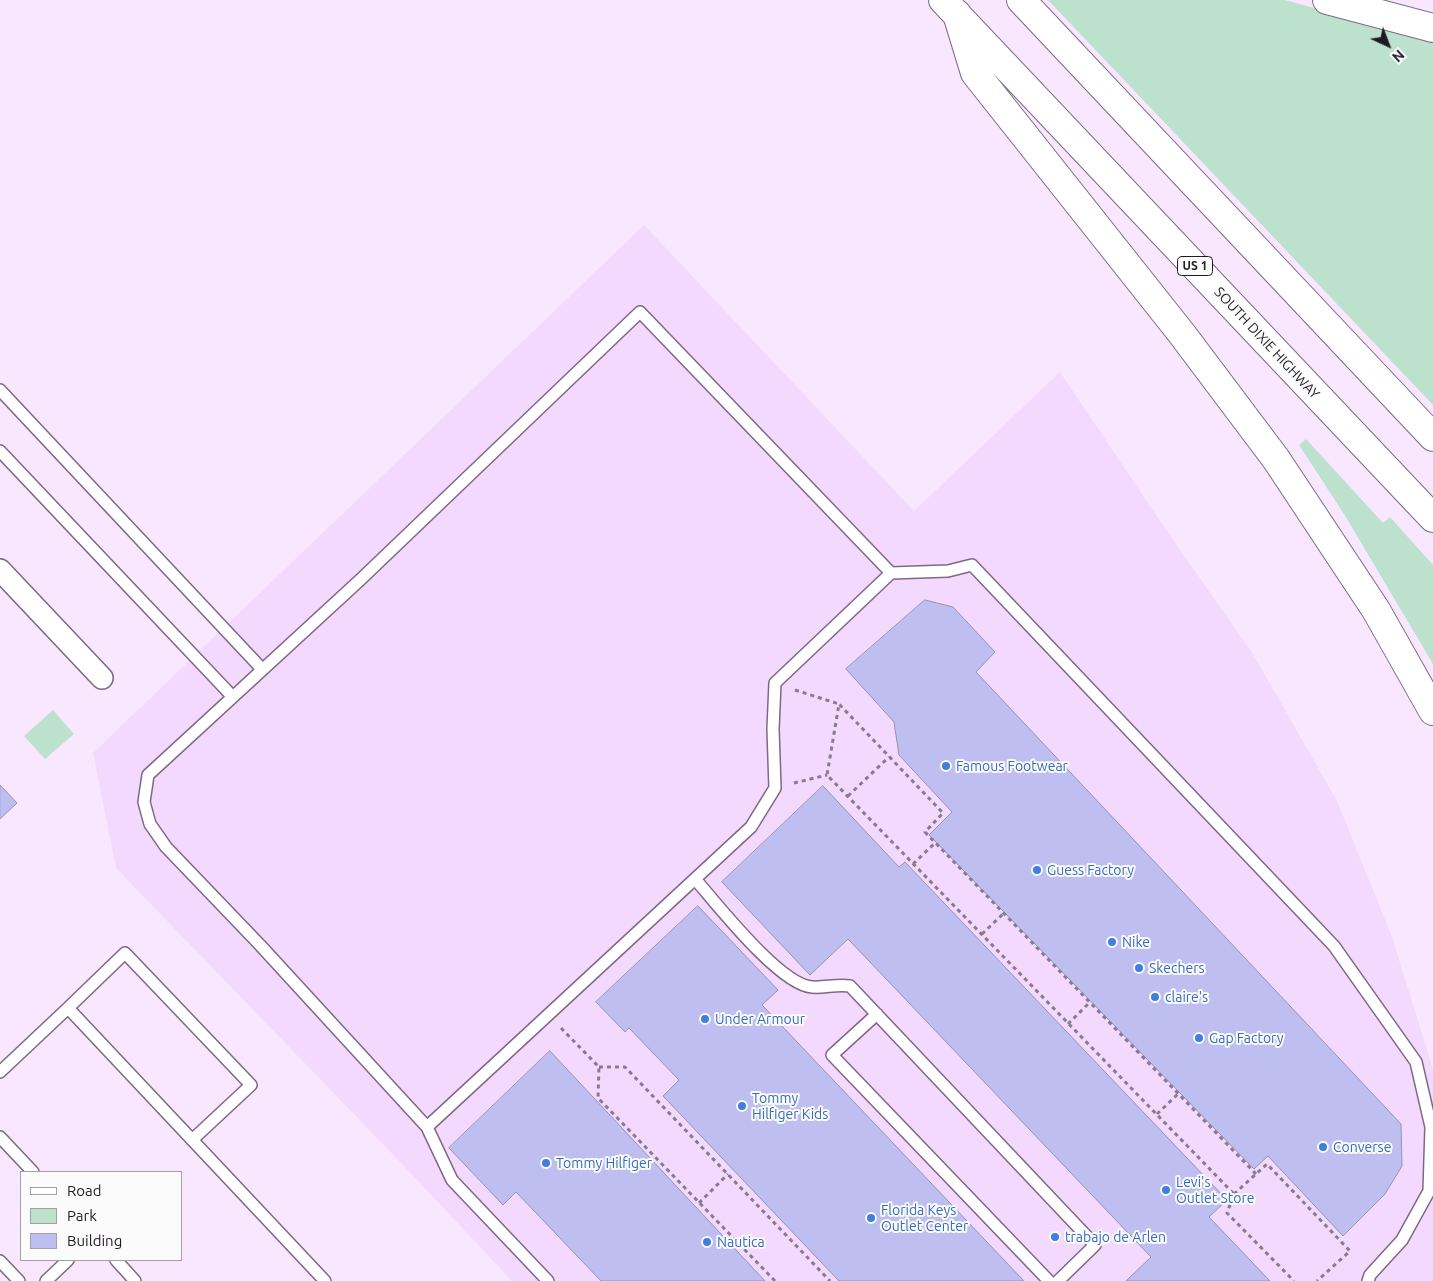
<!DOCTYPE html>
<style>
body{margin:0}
#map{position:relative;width:1433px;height:1281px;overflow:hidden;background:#f8e7ff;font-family:Ubuntu,sans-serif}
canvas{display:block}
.legend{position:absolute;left:20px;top:1171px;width:162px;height:90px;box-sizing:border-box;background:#fbfbfb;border:1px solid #a4a1a5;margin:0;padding:6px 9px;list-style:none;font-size:15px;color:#211924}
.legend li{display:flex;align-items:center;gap:10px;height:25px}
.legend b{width:25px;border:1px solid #a4a1a5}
.north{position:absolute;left:1363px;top:20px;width:50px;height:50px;-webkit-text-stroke:4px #fbfbfb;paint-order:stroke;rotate:137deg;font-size:14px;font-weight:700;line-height:20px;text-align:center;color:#211924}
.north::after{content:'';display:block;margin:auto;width:18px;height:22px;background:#211924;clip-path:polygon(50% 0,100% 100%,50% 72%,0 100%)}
</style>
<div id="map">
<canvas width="1433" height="1281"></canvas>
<ul class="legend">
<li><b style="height:6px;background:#fff"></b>Road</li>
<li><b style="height:14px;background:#bce2cd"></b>Park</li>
<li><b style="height:14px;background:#bfbef0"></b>Building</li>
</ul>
<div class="north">N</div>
</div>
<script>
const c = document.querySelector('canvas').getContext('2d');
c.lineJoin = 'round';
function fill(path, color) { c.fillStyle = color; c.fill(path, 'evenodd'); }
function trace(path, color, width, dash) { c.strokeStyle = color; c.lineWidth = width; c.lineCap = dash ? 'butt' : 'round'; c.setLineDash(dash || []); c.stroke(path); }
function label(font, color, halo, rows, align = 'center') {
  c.font = font + ' Ubuntu,sans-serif'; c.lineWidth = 4; c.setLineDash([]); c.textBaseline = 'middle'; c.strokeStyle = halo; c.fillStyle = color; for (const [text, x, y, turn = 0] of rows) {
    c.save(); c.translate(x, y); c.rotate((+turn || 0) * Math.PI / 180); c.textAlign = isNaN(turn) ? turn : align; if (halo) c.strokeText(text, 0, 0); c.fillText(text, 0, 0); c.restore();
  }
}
fill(new Path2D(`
 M644,225l270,286 146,-139 102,152 91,130 84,147 55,136 41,132v212h-921l-107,-114 -289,-299 -23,-115z`), '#f4d9fe');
fill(new Path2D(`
 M1048,0h237l148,41v364z
 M1306,439l77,84 7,-6 43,48v99l-89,-150 -45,-69z
 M53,710l21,24 -29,25 -21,-23z`), '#bce2cd');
const building = new Path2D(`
 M925,600l28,7 42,45 -19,20 425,452 1,42 -17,28 -42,42 -75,-80 -14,13 -325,-334 23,-23 -53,-57 -5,-33 -48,-53z
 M0,785l17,18 -17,16z
 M823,786l76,81 6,-5 322,338 -18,17 61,64h-144l25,-24 -303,-318 -38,36 -88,-93z
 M698,906l80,84 -16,15 262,276h-185l-176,-185 16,-16 -50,-52 -4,4 -29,-30z
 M550,1051l215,230h-164l-85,-89 -13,13 -54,-57z`);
fill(building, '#bfbef0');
trace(building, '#9594b4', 1);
const lane = new Path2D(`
 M0,390l262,279
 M0,451l232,245
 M891,573l57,-2 24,-6 362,381 82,116 15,65 -2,64 -27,49 -32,35 -2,6
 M695,879c22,25 85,106 117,108 13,1 24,-3 38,-1l245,259 -37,36
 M68,1008l57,-55 126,132 -59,55
 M877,1014l-45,41 217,226
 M0,1072l68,-64 257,273
 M427,1127l324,-300 24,-39 -2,-59 2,-46 116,-110 -251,-261 -280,268 -212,195 -4,27 6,22 16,23 94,98 167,182 25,53 96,101
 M0,1137l33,35
 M116,1260l19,21
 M0,1261l19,20
 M46,1281l22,-21`);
const street = new Path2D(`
 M0,570l102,108`);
const highway = new Path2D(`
 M943,0l490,518
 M1021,0l412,437
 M1327,0l106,28
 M957,14l18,59 207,261 94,125 100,151 57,101`);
trace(lane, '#7d6984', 14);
trace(street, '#7d6984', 24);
trace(highway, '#7d6984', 30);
trace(new Path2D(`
 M795,690l44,14
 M794,783l33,-8
 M848,796l41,-39
 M913,864l22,-21
 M982,934l21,-20
 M1068,1024l21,-21
 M561,1028l38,39 -1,31 177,183
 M599,1067h26l205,214
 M1157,1114l21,-20
 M1256,1174l-331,-342 18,-19 -104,-109 -12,71 407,419 -7,19 67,68
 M1234,1194l33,-30 83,87 -33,30
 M699,1203l29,-29`), '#877b8c', 3, [4, 4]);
trace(lane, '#fff', 11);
trace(street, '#fff', 21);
trace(highway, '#fff', 28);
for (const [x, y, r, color] of [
 [946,766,5,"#3f7fe0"],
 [1037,870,5,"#3f7fe0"],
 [1112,942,5,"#3f7fe0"],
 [1139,968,5,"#3f7fe0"],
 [1155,997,5,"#3f7fe0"],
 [705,1019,5,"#3f7fe0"],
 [1199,1038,5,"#3f7fe0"],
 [742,1106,5,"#3f7fe0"],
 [1323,1147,5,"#3f7fe0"],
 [546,1163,5,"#3f7fe0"],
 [1166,1190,5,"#3f7fe0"],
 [871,1218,5,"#3f7fe0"],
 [1055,1237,5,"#3f7fe0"],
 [707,1242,5,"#3f7fe0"]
]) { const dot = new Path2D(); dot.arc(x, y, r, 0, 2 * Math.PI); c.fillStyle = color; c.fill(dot); trace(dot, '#fbfbfb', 2); }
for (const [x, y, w] of [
 [1195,266,35]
]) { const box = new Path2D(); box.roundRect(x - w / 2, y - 9.5, w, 19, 4); c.fillStyle = '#fbfbfb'; c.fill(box); trace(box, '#211924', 1); }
label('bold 12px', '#211924', null, [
 ["US 1",1195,266]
]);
label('14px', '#211924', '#fbfbfb', [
 ["SOUTH DIXIE HIGHWAY",1267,343,47]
]);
label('14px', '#366cbe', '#fbfbfb', [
 ["Famous Footwear",956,766],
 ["Guess Factory",1047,870],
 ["Nike",1122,942],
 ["Skechers",1149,968],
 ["claire's",1165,997],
 ["Under Armour",715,1019],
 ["Gap Factory",1209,1038],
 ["Tommy",752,1098],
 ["Hilfiger Kids",752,1114],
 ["Converse",1333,1147],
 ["Tommy Hilfiger",556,1163],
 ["Levi's",1176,1182],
 ["Outlet Store",1176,1198],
 ["Florida Keys",881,1210],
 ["Outlet Center",881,1226],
 ["trabajo de Arlen",1065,1237],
 ["Nautica",717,1242]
], 'left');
</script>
